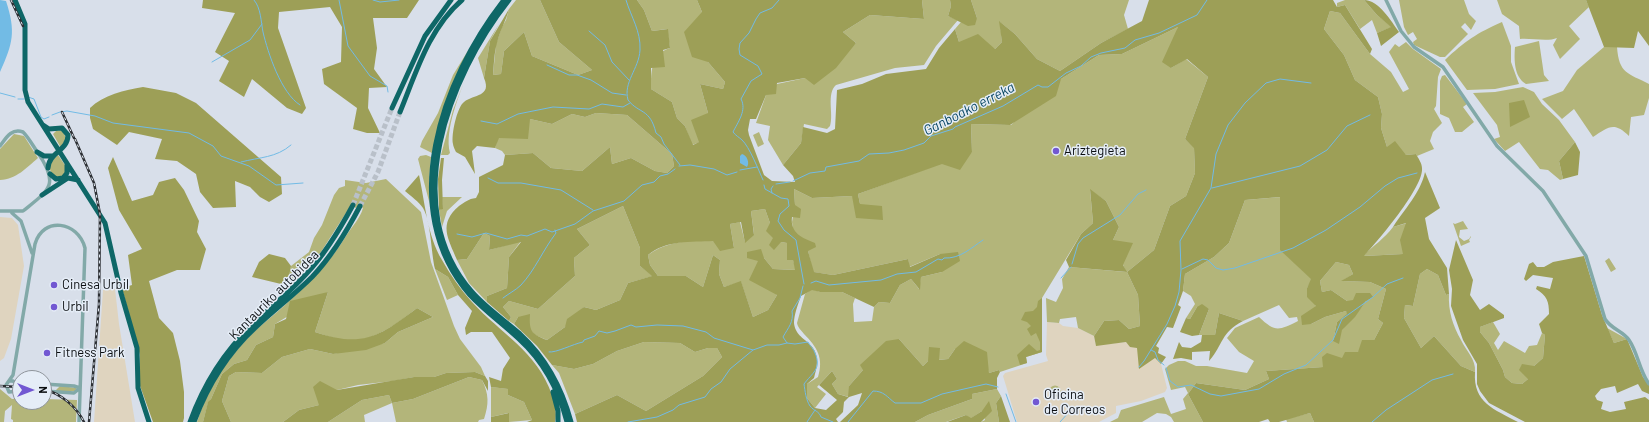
<!DOCTYPE html>
<style>
body{margin:0}
#map{position:relative;width:1649px;height:422px;overflow:hidden;background:#d8dfea;font-family:Barlow,sans-serif}
canvas{display:block}
.north{position:absolute;left:12px;top:370px;width:40px;height:40px;box-sizing:border-box;background:#e5edf7;border:1px solid #8e949b;border-radius:50%;rotate:90deg;font-size:11px;font-weight:700;line-height:16px;text-align:center;color:#0b0e11}
.north::after{content:'';display:block;margin:auto;width:14px;height:18px;background:#7258d2;clip-path:polygon(50% 0,100% 100%,50% 72%,0 100%)}
</style>
<div id="map">
<canvas width="1649" height="422"></canvas>
<div class="north">N</div>
</div>
<script>
const c = document.querySelector('canvas').getContext('2d');
c.lineJoin = 'round';
function fill(path, color) { c.fillStyle = color; c.fill(path, 'evenodd'); }
function trace(path, color, width, dash) { c.strokeStyle = color; c.lineWidth = width; c.lineCap = dash ? 'butt' : 'round'; c.setLineDash(dash || []); c.stroke(path); }
function label(font, color, halo, rows, align = 'center') {
  c.font = font + ' Barlow,sans-serif'; c.lineWidth = 3; c.setLineDash([]); c.textBaseline = 'middle'; c.strokeStyle = halo; c.fillStyle = color; for (const [text, x, y, turn = 0] of rows) {
    c.save(); c.translate(x, y); c.rotate((+turn || 0) * Math.PI / 180); c.textAlign = isNaN(turn) ? turn : align; if (halo) c.strokeText(text, 0, 0); c.fillText(text, 0, 0); c.restore();
  }
}
fill(new Path2D(`
 M0,217l12,1 6,7 6,41 -13,73 -7,19 -4,3z
 M115,289l4,35 16,98h-41l9,-132z
 M1047,322l12,1 4,3 15,2 16,8 2,9 30,-3 29,16 6,6 6,24 -2,4 -24,9 -25,5v7l-17,9h-82l-14,-46 2,-3 43,-12 -2,-6z`), '#dfd4bf');
fill(new Path2D(`
 M516,0h24l19,42 33,28 -14,5 -46,-19 -8,-24 -20,19 -3,23 -8,1 3,-31 6,-17 4,-7 3,-11z
 M637,0h60l5,12 6,50 17,20 -2,7 -23,-5 8,29 -8,29 -8,3 -7,-19 -8,-8 -5,-16 -21,-13c0,-18 0,-35 19,-41l-3,-19 -15,2 -8,-21z
 M922,0h28l1,6 -3,10 10,4 -22,26 -12,19 -29,3 -59,17c-10,9 -2,29 -6,41l-3,3 -23,-5 -3,19 -18,22 -15,-25 2,-14 -14,-3 10,-28 11,-11 28,-6 51,-35 -13,-11 27,-17 54,4z
 M971,0h158l-5,15 4,14 -27,14 -41,28 -23,-12 -22,-25 -15,-12 2,20 -7,7 -36,-7 -4,-13 6,-7 7,3 9,-7z
 M1345,0h19l13,15 15,12 -15,6 -5,-13 -12,9 -15,-24 -8,2v-4z
 M1399,0h65l5,14 7,7 -5,9 -6,-7 -4,4 7,7 -23,23h-5l-26,-12 -1,-3 4,-3 -4,-7 -5,3 -4,-8z
 M1497,0h89l3,7 -20,19 11,13 -20,20 -7,-14 4,-7c-9,4 -26,0 -37,1l-1,-13 -17,-12z
 M1330,11l10,2 30,41 21,18 12,20 6,-3 -20,-37 6,-8 4,3 7,-5 7,7 28,20 -3,8 -2,29 -2,3 8,14 -9,9 -3,9 4,8 -17,7 -1,-2 -10,1 -19,-8 -6,-19 1,-14 -4,-17 -23,-17 -11,-25 -20,-26z
 M1502,22l9,24v16l8,22 -24,5 -28,1 -22,-30c20,-19 32,-27 57,-38z
 M499,24l-9,17 -6,37 -6,-20z
 M1178,27l-7,41 15,-9 22,18 -23,62 9,8 1,26 -9,23 -16,10 -16,44 -27,22 11,23 2,31 -11,3 -10,-9 -15,1 -10,15 -16,-8 -2,-11 -16,2 -1,4 -12,-1 -1,-24 10,4 7,-14 -1,-9 7,-12 57,5 -13,-32 6,-13 -13,-26 -16,-11 3,33 -12,11 -39,64v54l-16,5 1,6 -27,9 -1,-2 -10,3 -2,-7 -32,-17 -7,10 -20,2 -5,5 -24,-27 -36,31 -14,16v11l-11,-3 -6,-10 5,-5 -5,-8 -15,16 9,7 -11,14 -8,-10v-14l11,-7c6,-19 -1,-30 -14,-43 -3,-4 -6,-6 -7,-11l8,-29 7,-5 8,3h22l13,6 -2,6 1,18 18,-1 2,-14 5,-5 11,1 10,-18 11,-6 8,10 2,-12 21,-5 -2,-18 -31,13 -1,-8 -75,16 -20,-3 -5,-21 -15,-21 -1,-8 3,-17 -1,-16 18,9 40,-2 8,8 -2,-10 114,-42 -1,-28 40,1 50,-46 38,-24 23,-1z
 M1539,41l5,34 5,6 -23,3c-12,-7 -12,-24 -11,-37z
 M1604,47h13c2,27 11,26 32,37v14l-5,17 -13,2 -2,19c-15,-15 -21,-9 -36,1l-19,-28 -12,10 -20,-20 21,-8 14,-21z
 M469,49l-13,27 -24,77 -12,-6 2,-6 16,-28 15,-38z
 M468,72c-8,21 -24,58 -18,81l-2,2h-7l12,-45z
 M1445,75l22,29 -4,3 11,15 -12,10h-7l-6,-14 -9,-4v-33l2,-5z
 M1523,87l11,5 8,12 17,16 16,22 -16,19 4,18 -3,1 -12,-10 -8,-1 -21,-27 -14,9 -11,-12 6,-2 -3,-12 -24,-32 22,-1z
 M596,113l31,2 45,39 2,12 -7,7 -12,-2 -24,-13 -19,6 -2,-17 -28,24 -31,-3 -18,-15 -28,2 -3,-4 -7,-3 3,-10 32,-19 22,5 20,-10 13,3z
 M62,130l4,8 -5,10 -8,-14 3,-3z
 M759,132l5,12 -6,3 -5,-12z
 M14,134l10,2 14,22c-12,10 -21,21 -38,22v-31z
 M58,155l7,10 1,7 -6,6 -8,-3 -3,-8 1,-5z
 M426,155l5,2 -2,25 1,23 -12,-46 2,-3z
 M386,179l35,33 10,50 23,64 6,13 21,28 4,9 -10,-4 -29,1 -12,4h-20l-21,4 -35,4 -21,5 -18,15 -20,5 -16,12h-52l-9,-21 7,-25 7,-4 26,1 20,-16 28,-8 23,5 52,-11 13,-11 35,-15 -16,-9c-20,16 -48,37 -75,32 -9,-2 -18,-5 -27,-8l13,-40 -53,32 -2,13 -17,8 -9,15 -13,4 -12,10 -11,25 -3,4 -5,19h-6c10,-32 29,-62 52,-85 12,-13 27,-23 39,-35 22,-19 43,-41 58,-66 6,-10 14,-17 17,-28l-3,-2 -5,2v-4l-2,-2 -32,50 -29,33 -4,-3 3,-16 18,-14 5,-14 8,-13 12,-30 5,-7 6,-2v-6l21,3z
 M442,197h20l-15,14 -5,16 -3,-17 4,-2z
 M1281,197v53l31,29 -5,9 9,18 -5,18 14,-7 21,-6 2,3 -11,8 -4,19c10,-14 23,-26 33,-40h-19l-16,-11 -9,2 -2,-11 16,-19 13,3 4,9 -11,7 28,1 16,7 -8,30 5,4 -9,17 -16,12 -35,15 -57,4 3,8 -24,11 -49,-7 -8,11 15,28h-29l-3,-5 -5,-3 -9,-1 -15,9h-32l8,-4 3,-8 43,-13 7,17 15,-5 -3,-10 5,-6 -3,-6 -14,3 -6,-21 4,-4 9,-4h7l11,5h11l40,7 7,-12 -15,-9 -12,-14 8,-10 24,-11c16,15 19,14 39,4l-1,-4 -8,1 -10,-13 -36,16 -24,-8 -4,22h-16l10,-26 -12,-2 -7,12 -4,-1 9,-14 -4,-8 -8,-5 2,-17 29,-17 15,-14 16,-43z
 M623,206l17,42v18l13,10 -25,7 -8,17 -24,10 -12,-3 -19,20 -18,13 -12,-5 -17,-18 -4,7 -5,-3 2,-4 -8,-10 6,-6 29,8 37,-33 -1,-18 16,-13 -13,-16z
 M765,209l5,14 11,19 6,1v17h6l3,10 -23,-1 -9,-11 -6,2 19,35 -9,15 -15,7 -12,-35 -17,5 -5,-13 1,-14 -7,-5 -10,32 -17,-11h-28l-8,-11 -2,-10c16,-13 45,-16 65,-14 7,1 14,5 21,7l-4,-24 10,-2 5,20 9,-8 -3,-23z
 M1463,221l5,8 -8,1 -1,7 5,4 5,-2 2,-3v1l-2,3 1,2 -9,4 -8,-23 2,1z
 M1407,223l-4,31 -40,2c10,-10 22,-18 30,-29z
 M484,233l6,3 -1,14 32,-9 -12,16 -2,31 -20,8v6l-18,-19 -12,-23 10,-1z
 M1609,258l7,11 -5,3 -6,-11z
 M435,269l13,8 10,18 -11,5z
 M1427,269l11,6 8,20 3,-1c-1,17 4,32 12,46 5,11 15,19 14,32l-14,-6 -27,-30 -13,12 -17,-30 1,-13 8,1 7,-32z
 M1493,322l7,12 -6,9 4,7 6,-9 21,12 4,-7 8,-1 5,-12 3,2 -2,23 -9,8 -6,13 -6,5 -10,-1 -7,-6 -2,-7 -14,-27 -9,-11v-5z
 M1607,328l20,11 -13,4z
 M644,342l36,1 15,9 13,-4h9l5,9 -19,19 -57,35 -29,-16 -42,19 -16,-41 -7,-8 22,4 19,-5 24,-13z
 M469,377l13,3c7,14 7,24 2,39l-5,1 -1,2h-82l-4,-19 -28,12 1,7h-37l34,-22 27,-5 3,8 21,-4z
 M1049.5 391a5.5 5.5 0 1 1 11 0a5.5 5.5 0 1 1-11 0Z
 M60,386l17,2 -2,3h-20z
 M491,387l18,2 -1,6 16,7 8,18 -23,2 -1,-9 -17,4z
 M0,389l12,10 8,-1v4h24v-3l33,1 -1,22h-63v-2l-2,-1 1,-14 -7,6 -1,11h-4z
 M997,389l4,7 -5,7 3,19h-18l4,-2 -3,-9 -12,8 -4,-4 -20,7h-31l13,-7 44,-16v-5z
 M1310,413l4,9h-27l-1,-3z`), '#b3b57a');
fill(new Path2D(`
 M203,0h216l-12,18h-34l4,30 -3,21 13,18 -18,1 -1,20 12,25h-13l-14,-4 4,-21 -33,-24 -2,-15 19,-7 1,-35 -12,-20 -51,5 -1,16 28,80 -4,6 -15,-6 -35,-29 -8,18 -25,-16 10,-20 -14,-9 20,-39 -33,-5z
 M540,0h97l7,10 8,21 16,-2 2,19 -7,2 2,17 -14,1v21l21,13 5,16 8,8 8,19 6,-3 -8,-22 17,-7 -8,-29 23,5 2,-7 -17,-20 -16,-5 -8,-25 18,-20 -5,-12h225l2,19 -54,-4 -27,17 13,11 -20,25 -22,17 -9,-7 -28,5 -1,11 -10,1 -10,24h-6l-2,11 1,5 15,40 8,6 23,1 -2,-6 -10,-11 18,-22 2,-16 24,6 8,-4 2,-39 25,-6 24,-10 40,-5 13,-21 16,-19 4,13 19,-8 17,15 7,-7 -3,-21 16,13 22,25 23,12 41,-28 41,-22 7,-21h184l4,7 8,-2 27,44 -2,5 -30,-41 -10,-2 -6,18 20,26 11,25 23,17 4,17 -1,14 6,19 8,-6 11,14 10,-1c2,4 6,9 6,14 2,19 -45,74 -58,88l39,-2 -3,-14 6,-17 -13,4c11,-17 28,-35 32,-55l15,36 -15,10 4,21 18,29 2,26 -3,1 -8,-20 -11,-6 -7,5 -7,32 -8,-1 -1,13 17,30 13,-12 27,30 14,6c-2,31 19,37 43,50h-204l-4,-9 -31,9h-9l-2,-3 -9,3h-56l-15,-28 8,-11 49,7 24,-11 -3,-8 57,-4 -1,-10 5,-4 15,5 3,-6h13l4,-12h12l9,-17 -5,-4 8,-30 -16,-7 -29,-1 12,-7 -4,-9 -13,-3 -16,19 2,11 9,-2 16,11 6,-1 3,-7h14l3,4 -7,4 -11,16 -13,13 -3,14 -6,-3 4,-19 10,-8 -1,-3 -21,6 -14,7 -9,1 -1,-9 15,-10 -9,-9v-9l4,-9 -31,-29v-53l-35,3 -16,43 -15,14 -29,17 -2,17 -5,14 3,2 -8,21 -6,-1 -11,19 3,2 -1,5 8,4 -5,7 -6,-6 -16,11 -2,-21 -7,-1 -4,-5 -30,4 -2,-10 10,-15 15,-1 10,9 11,-3 -2,-31 -11,-23 -58,-5 -3,-7 15,-26 12,-11 -3,-34 16,12 13,26 -6,13 20,3 -10,22 4,7 27,-22 16,-44 16,-10 9,-23 -1,-25 -9,-9 23,-62 -21,-18 -16,9 -9,-6 16,-35 -56,27 -23,1 -38,24 -5,17 -46,29 -39,-1 1,28 -12,18 -18,-6 -84,30 2,10 22,2 1,14 -27,-2 -4,-22 -40,2 -18,-9 1,16 6,4 -1,9 -8,-1c-2,16 10,21 23,26l1,4 -8,4 6,21 19,3 75,-16 2,8 30,-13 18,-2 2,9 -18,11 -21,5 -1,13 -9,-11 -11,6 -10,18 -11,-1 -5,5 -32,-15h-22l-8,-2 -11,6c-3,8 -7,19 -7,27 2,22 33,16 20,55l-7,6v14l8,10 11,2 11,-10 -18,-15 13,-14 5,8 -5,5 6,10 10,3 1,-11 14,-16 -3,-5 26,-24 13,-2 24,27 5,-5 1,-14 11,1 -1,12 9,-1 7,-10 9,-8 23,11 2,21 10,-3 1,2 -3,6v11l-25,5v5l-44,16 -13,7h-75l18,-17 4,-12 -13,4 -5,5 -1,10 -7,7 2,3h-261l-2,-8 42,-19 29,16 57,-35 19,-19 -5,-9h-9l-13,4 -15,-9 -36,-1 -27,9 -24,13 -19,5 -22,-4 -15,-19 -23,-22 4,-7 12,-3c-1,17 1,20 17,26l18,-13 2,-8 17,-12 12,3 24,-10 8,-17 24,-7 -12,-10v-18l-17,-42 -46,23 13,16 -16,13 1,18 -37,33 -29,-8 -6,6 8,10 -2,4 -22,-19v-6l20,-8 2,-31 12,-15 -32,8 1,-14 -6,-3 -17,26 -10,1c-9,-22 -19,-36 2,-54 6,-4 9,-7 17,-8l3,-6v-15l24,-12 2,-10 28,-2 18,15 31,3 28,-24 2,17 19,-6 24,13 12,2 7,-7 -2,-12 -45,-39 -31,-2 -11,4 -13,-3 -20,10 -22,-5 -2,20 -29,-1 -4,10 -18,-2 -5,5 3,23 -10,-17 -9,-5c-1,-2 -3,-6 -3,-8 -2,-9 4,-37 11,-42 10,-8 28,-5 20,-24l6,-37 19,-32c-3,12 -9,21 -12,34 -3,10 -3,22 -4,32l8,-1 3,-23 20,-19 8,24 46,19 14,-5 -33,-28zM765,209l5,14 -4,8 7,7 -4,7 5,5 7,-8 6,1v17h6l2,10 -22,-1 -9,-11 -3,-9 -14,3v6l11,3 -9,19 28,15 -9,15 -15,7 -12,-36 -17,6 -5,-13 1,-14 -7,-5 -10,32 -17,-11h-28l-8,-11 -2,-10c17,-15 44,-13 65,-14l7,10 14,-3 -4,-24 11,-2 4,21 9,-8 -3,-24z
 M950,0h21l6,18 -2,7 -7,1 -20,-10 3,-10z
 M1364,0c15,0 27,21 35,32l-18,14 -4,-13 14,-6 -14,-12z
 M1586,0h63v46l-11,-15 -4,17 -30,-1z
 M143,87l33,6 20,10 85,74 1,17 -13,8 -9,-5 -10,-10 -15,-6 1,26 -23,1 -13,-16 -4,-18 -19,-13 -22,-2 7,-20 -33,-7 -12,13 -24,-16 -3,-11v-10c13,-13 35,-18 53,-21z
 M1524,100l6,17 -20,10 -1,-24z
 M1575,142l5,10 -2,23 -15,4 -4,-18z
 M113,157l19,44 21,-6 6,-13 16,-4 9,12 15,31 -2,11 9,17 -6,21h-23l-28,11 10,37 14,15 7,28 4,31v26l-1,4h-30l-14,-39 1,-28 -18,-67 10,-3 -4,-30 14,-6 -23,-39 -11,-42z
 M441,158h3l-2,22 1,29 -4,1 -1,-31z
 M419,175c6,27 8,60 23,85 8,14 18,29 30,42 29,32 65,49 80,93 3,9 5,18 3,27h-28l5,-2 -8,-18 -16,-7v-6l-17,-2 -2,-10 12,4 2,-12 7,-11 -18,-26h-21l-5,3 -1,-7 7,-17 -14,-16 -10,-18 -13,-8c-4,-17 -4,-48 -12,-61 -4,-6 -12,-12 -18,-17z
 M1456,240l17,40 -3,15 10,15 9,-6 15,11v3l-24,9v5l9,11 14,27 2,7 7,6 10,1 6,-5 -9,-9 3,-6 12,2 9,-8 2,-23 -3,-2 -3,-9 10,-10c0,-13 -2,-18 -13,-25l1,-3 13,3 3,-11 -20,-3 -7,6 -2,-2 5,-15 4,-2 4,5h7l9,-5 31,-6 18,59 12,28 13,-4 16,38 6,8v9l-7,-3 -4,-7 -21,9 -2,-7 -14,3 -6,7 2,4 6,2 -2,7 9,3 16,-3 -2,-7 21,-5 4,3v22h-124l-36,-19 -9,-12 -3,-7v-20l-14,-24 -12,-34 1,-17 -3,-19z
 M269,254l16,4 6,8 -3,16 -7,2 -29,-7 7,-15z
 M328,292l-13,40c47,16 64,5 102,-24l16,9 -35,15 -13,11 -19,7 -33,4 -23,-5 -28,8 -20,16 -26,-1 -7,4 -7,25 9,21h-28l5,-20 3,-3 11,-25 12,-10 13,-4 9,-15 17,-8 2,-13 11,-5 4,-18z
 M1042,298v54l-16,5 1,6 -7,2 -3,-10 12,-11 8,7 3,-1v-8l-4,-9 -5,3 -4,-7 4,-3 -4,-4 -6,-2 4,-8 8,-1 4,-4 1,-6z
 M1202,304l7,5 -10,26 -7,1 -12,-4 6,-14 4,1 7,-12z
 M1219,313l24,8c-23,12 -19,23 -34,40l1,-10 -18,1v8l-11,-2 -8,1 6,-17 3,5 9,1 10,-6 1,-7h13z
 M475,372l10,4 3,5v10l-6,-11 -13,-3 -56,22 -21,4 -3,-8 -27,5 -34,22h-45l16,-12 20,-5 -6,-18 7,-6 17,9 77,-13h20l12,-4z
 M1001,396l9,26h-11l-3,-19z
 M989,401l3,10 -11,11h-34l19,-7 5,3 11,-7z
 M509,413v9h-18v-5z`), '#9d9f57');
fill(new Path2D(`
 M0,0l6,1c10,31 7,42 -6,71z
 M742,154c5,1 8,9 5,13l-7,-4v-7z`), '#72bbe5');
trace(new Path2D(`
 M254,0c7,8 7,22 9,32 5,21 18,61 37,73
 M339,0l9,46 22,30 17,10 1,6
 M373,0l7,2 19,-2
 M626,0c5,17 15,31 14,50 -1,19 -17,32 -12,50 11,14 22,8 28,33l5,4 3,7 16,21
 M589,31l16,14 7,17 17,18
 M212,62l38,-22 12,-16
 M547,65l22,10h8l14,5 21,13 14,2
 M0,93l15,4
 M28,97l6,2 7,18 3,2 5,-2
 M18,99h6
 M52,115l8,-3 7,-1 28,5 18,7 76,10 24,13 8,10 28,10 27,19 27,-2
 M481,121l16,3 21,-10 35,-7 36,2 13,-5 21,3 7,-4
 M241,162c19,-5 35,-4 50,-17
 M679,166l11,-1 24,4 13,6 10,-3
 M740,170l17,-3
 M488,178l10,5h23l40,7 32,20
 M763,180c-4,-9 -14,-34 -21,-40 -3,-3 -6,-4 -9,-8 5,-10 14,-22 8,-33l10,-18 11,-7 -4,-8 -18,-11 -1,-6 1,-6 9,-10 7,-14 4,-6 12,-5 7,-8
 M793,181l17,-8 15,-2 1,-4 33,-6 10,-7 20,-1 15,-3 20,-7 7,-7 22,-7 2,-2 48,-21 35,-21 4,2h6l18,-14 15,-7 10,-9 10,-4 24,-5 10,-8 24,-7 38,-18 10,-15
 M776,184l14,-2
 M764,185l1,4 16,9 7,1 1,7 -9,8 -2,7 6,9 12,10 8,44
 M1212,188l88,-22 27,-16 20,-24 23,-11
 M772,193l-1,-4 2,-3
 M457,234l15,3 14,-4 21,6 14,-4 6,1 18,-7 7,3 23,-8 18,-13 31,-10 18,-16 12,-3 6,-6 8,-2 7,-5
 M1072,264l6,-20 5,-6 37,-23 18,-21 8,-4
 M1182,269l21,-10 5,1 8,8 7,2 12,-2 58,-20 33,-18 34,-23 25,-21 13,-8 19,-5
 M1061,278l10,-11
 M811,283l5,-2 13,4 52,-5 16,-6 19,-2 22,-13 4,1 2,-2c16,1 27,-10 39,-18
 M803,286l-3,12 -8,13c2,11 -4,17 -9,26l4,6 8,1 13,-2c2,4 6,7 7,11 7,16 -3,20 -11,31 1,7 2,16 6,22 4,5 9,5 11,11l12,5
 M503,298c5,-4 13,-8 18,-13 14,-15 22,-35 35,-52l-1,-3
 M1151,350l4,2 3,8 6,5
 M549,352c7,1 24,-8 34,-10l1,-2 11,-4 4,-5 8,2 8,-2 16,-6 5,2 21,-2 26,1 23,6 8,6 39,12 14,-5h12l8,-2
 M1139,367l5,-6 23,-37 8,-18 4,-14 2,-22 -1,-29 31,-53 5,-34 12,-29 17,-22 21,-20 14,-4 31,4
 M1166,368l4,13 8,6 13,-2 19,9 11,2 38,-7 25,-15 22,-9 27,-25 9,-21 31,-22 14,-13 16,-6
 M1006,394l10,28
 M628,422l29,-5 16,-7 6,-5 26,-8 6,-8 10,-7 9,-13 23,-19
 M807,422l8,-12
 M848,422l25,-31c11,0 14,6 22,12h26l21,-9 44,-10 12,3
 M1060,422l10,-11
 M1372,422l14,-12 46,-30 21,-6`), '#72bbe5', 1);
trace(new Path2D(`
 M353,205l39,-97
 M360,206l18,-34 22,-60`), '#b9c0c9', 5, [5, 2.5]);
trace(new Path2D(`
 M1386,0l15,31 13,16 29,20 54,79 46,45 43,65 19,63c6,10 18,12 24,21 9,13 10,30 20,44
 M0,146c6,-8 11,-18 23,-14 6,6 10,14 15,21 22,32 11,37 -15,58h-23
 M12,213l9,8 11,32
 M10,381h3l4,3 -2,7
 M44,384l30,2 6,2
 M20,391l-11,1 -3,-7 7,-10 22,-131c8,-28 43,-23 50,4l-6,174
 M44,391l30,2 6,-5`), '#82a9a8', 3.5);
trace(new Path2D(`
 M15,0l10,24v66l3,12 77,121 16,70 16,55 1,40 11,34
 M504,0c-62,79 -109,209 -34,295 15,16 33,29 49,44 24,22 40,52 48,83
 M509,0c-61,77 -111,208 -37,292 14,16 32,28 48,42 26,24 42,54 51,88
 M392,108l33,-72 26,-36
 M400,112c16,-39 29,-84 62,-112
 M43,125l6,4 13,-1 6,7c0,16 -19,17 -20,33
 M37,152l7,4h8
 M50,174l6,5 7,-1 4,-5v-8
 M42,195l26,-17 10,2
 M553,392l5,19v11
 M190,422c13,-36 34,-70 62,-97 18,-17 38,-33 55,-52 19,-20 33,-44 46,-68
 M194,422c13,-35 34,-69 61,-94 19,-18 39,-33 57,-51 20,-21 35,-46 48,-71`), '#0e6767', 5);
const rail = new Path2D(`
 M11,0l12,26
 M62,112l12,26
 M75,139l19,44 6,31 -1,90 -10,118
 M0,386l20,1
 M44,389c17,5 32,17 40,33`);
trace(rail, '#2c2f33', 2.5);
trace(rail, '#e5edf7', 1, [3]);
for (const [x, y, r, color] of [
 [1056,151,4,"#7258d2"],
 [54,285,4,"#7258d2"],
 [54,307,4,"#7258d2"],
 [47,353,4,"#7258d2"],
 [1036,402,4,"#7258d2"]
]) { const dot = new Path2D(); dot.arc(x, y, r, 0, 2 * Math.PI); c.fillStyle = color; c.fill(dot); trace(dot, '#e5edf7', 1.5); }
label('13px', '#0b0e11', '#e5edf7', [
 ["Ariztegieta",1064,151],
 ["Cinesa Urbil",62,285],
 ["Urbil",62,307],
 ["Fitness Park",55,353],
 ["Oficina",1044,395],
 ["de Correos",1044,410]
], 'left');
label('13px', '#0b0e11', '#e5edf7', [
 ["Kantauriko autobidea",274,295,-45]
]);
label('italic 14px', '#084662', '#e5edf7', [
 ["Ganboako erreka",969,109,-27]
]);
</script>
